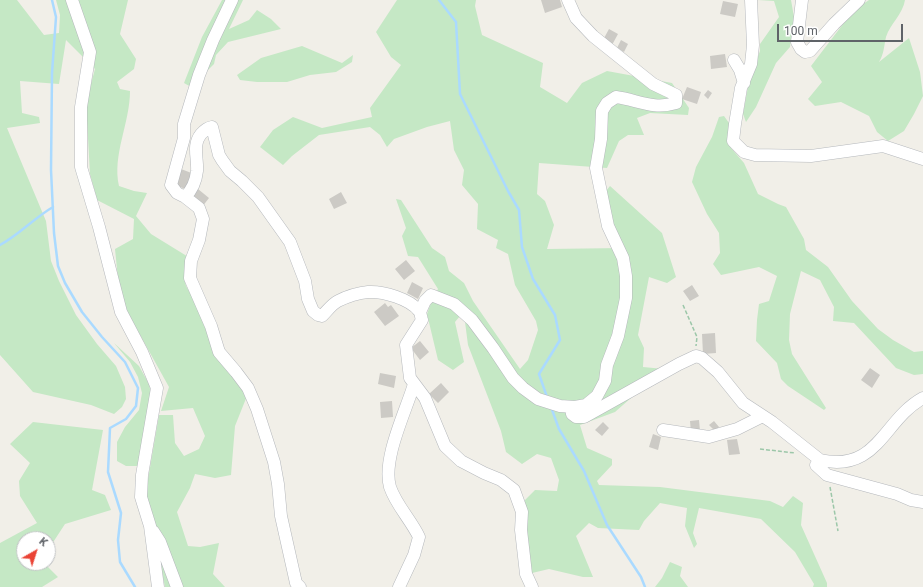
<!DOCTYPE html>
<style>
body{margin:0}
#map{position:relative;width:923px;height:587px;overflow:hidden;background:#f1efe8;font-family:Roboto,sans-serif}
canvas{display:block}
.north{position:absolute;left:16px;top:531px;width:40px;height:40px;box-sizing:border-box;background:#fff;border:1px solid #bfc1c3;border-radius:50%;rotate:39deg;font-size:11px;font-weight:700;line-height:16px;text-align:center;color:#5f6368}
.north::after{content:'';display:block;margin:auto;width:14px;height:18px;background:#ea4335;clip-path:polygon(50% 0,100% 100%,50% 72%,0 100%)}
.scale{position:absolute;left:777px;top:24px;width:126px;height:18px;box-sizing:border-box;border:2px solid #5f6368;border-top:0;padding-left:5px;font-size:12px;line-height:14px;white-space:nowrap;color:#5f6368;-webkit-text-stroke:3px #fff;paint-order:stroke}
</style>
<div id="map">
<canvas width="923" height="587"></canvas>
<div class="north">K</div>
<div class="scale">100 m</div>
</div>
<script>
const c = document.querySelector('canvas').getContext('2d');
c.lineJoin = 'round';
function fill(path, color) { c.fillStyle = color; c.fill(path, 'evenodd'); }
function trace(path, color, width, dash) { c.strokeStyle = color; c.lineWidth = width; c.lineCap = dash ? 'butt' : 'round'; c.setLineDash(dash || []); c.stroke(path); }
fill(new Path2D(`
 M0,0h17l27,35 15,-2 1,-18 -4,-15h72l-8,34 16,25 -2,10 -17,13 3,7 10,2c0,32 -18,64 -11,95l15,5 13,2 -11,23 15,18 39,24 -6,18 2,10 14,23 47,87 -12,30 -4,49 -16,3 -20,-4 -5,14 -13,24 11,34 12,1 19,-4 -6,31 12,13h-60l-18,-83v-19l12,-70h14l2,28 9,13 15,-7 6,-13 -12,-28 -32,3 8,-24 -49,-88 -5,-50 18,-10 1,-20 -37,-19 -7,-26 -4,-72 9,-33 -29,-29 -7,44 -39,-3 2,32 17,4 1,6 -33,5 39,93 5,40 8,20 17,34 21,29 19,22 9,21 1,12 -4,8 -8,7 -23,-9 -58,-13 -33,-37z
 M222,0h21l-14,29 20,-9 8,-10 14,9 10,10 -53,13 -12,13 -2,9 -23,23 -7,-4 18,-46z
 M397,0h79l-1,6 7,29 61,28 -3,24 27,16 15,-20 25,-12 65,12 17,25 -1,7 -38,-2 -13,5 7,17h-16l-9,6 -12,27 -68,-5 -2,31 8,7 9,24 -7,24 76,-1 -10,-25 -8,-31 5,-6 52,47 14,44 -9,6 -18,-6 -11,58 6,13 -1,19 21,2 -49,43 -35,13 7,23 25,11v6l-15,16 2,4 61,2 110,14 13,6 10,-11 10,7 -2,22 26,58v4h-14l1,-3 -19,-32 -34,-33 -62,-11 -6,25 4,11 -3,4 -9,-22 2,-18 -27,-5 -16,18 -5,9 -41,-2 -9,-5 -13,13 17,41h-10l-34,-8 -17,4 -7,-40v-33l10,-10 22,1 2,-11 -8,-22 -14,-4 -15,10 -16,-12 -5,-21 -33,-86 -3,-23 -5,-6 -5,6 9,40 -11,8 -15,-10 -11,-46 4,-11 7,-14 -20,-32 -10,-1 -6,-20 4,-8 -10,-29 5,1 31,48 13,9 4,14 15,12 9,18 47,68 8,-9 10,-30 -2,-9 -21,-36 -7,-31 -12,-6 2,-8 -21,-11 1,-25 -16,-19 2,-15 -10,-20 -4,-29 -23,6 -33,12 -7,8 -7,-12 -10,-8 -51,8 -27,21 -9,9 -23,-18 13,-17 20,-13 29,11 50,-11 -2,-9 31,-43 -10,-8 -15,-25z
 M758,0h33l3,17 -4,30 -14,16 -20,44 -10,15 -3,-8 6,-33 11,-30v-7l19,-27 -5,-16z
 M869,0h36c-2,14 -15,24 -19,37 -2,9 -2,17 -7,25l30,-24 11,34 3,24 -9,18 -10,17 -16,10 -11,-9 -8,-16 -28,-14 -26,4 -7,-7 14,-17 -11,-16 42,-55z
 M302,46l40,17 11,-8 -1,7 -16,10 -26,3 -23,7h-30l-17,-2 -3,-5 24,-17z
 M724,116l5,7 2,25 13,15 14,31 20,10 8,3 18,32 2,11 22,17 24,34 26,28 15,11 21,12 9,-1v23l-9,1 -18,-7 -42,-45 -21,-2 1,-14 -14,-27 -19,-9 -11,43 -1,26 3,14 34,54 -2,2 -36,-24 -7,-7 -4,-16 -21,-22 1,-21 2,-16 10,-3 8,-25 -18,-9 -38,8 -8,-11 7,-11 -1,-20 -12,-19 -15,-32 4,-15 16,-30 7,-20z
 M114,343l25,23 10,18 3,15 -14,67h-12l-9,-5v-19l8,-15 14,-17 3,-17 -4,-16 -8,-15z
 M33,422l70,8 -11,60 13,5 6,15 -46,14 -17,26v-11h-24v24h20l14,14 -16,10h-42v-44l37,-20 -17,-27 -1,-15 11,-18 -20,-19z
 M670,562l12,5 -2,9 8,11h-33l7,-9z`), '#c5e8c5');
trace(new Path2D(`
 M52,0l4,17 -4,56 -1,97 3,63 4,33 7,17 17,29 20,25 23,25 13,26 -2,18 -10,13 -16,9 -2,44 13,41 -3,27 2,22 15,25
 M439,0l17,22 4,72 48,97 11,19 3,37 11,32 22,36 5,25 -21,34 8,23
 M0,245c19,-10 34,-27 53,-38
 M551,407l8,22 25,42 23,54 34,52 4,10`), '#aadaff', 2.5);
fill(new Path2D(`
 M541,0h19l2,7 -17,6z
 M723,1l15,3 -3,13 -15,-3z
 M609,29l9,5 -6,11 -9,-5z
 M621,40l7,4 -4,8 -7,-4z
 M725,54l2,13 -16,2 -1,-13z
 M687,87l14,5 -4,12 -15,-5z
 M708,90l4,3 -4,6 -4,-4z
 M181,169l13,5 -6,16 -13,-5z
 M198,189l11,9 -7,9 -12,-9z
 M341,192l6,11 -13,6 -5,-10z
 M406,260l9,11 -11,9 -9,-11z
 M412,282l11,6 -5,11 -11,-6z
 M692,285l7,11 -9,5 -7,-10z
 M385,303l3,4 3,-2 8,11 -14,10 -11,-14z
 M715,333l1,20 -13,1 -1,-20z
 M420,341l9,11 -9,8 -9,-12z
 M870,368l10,7 -8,13 -11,-8z
 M380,373l16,3 -2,12 -16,-4z
 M441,383l8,9 -11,11 -9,-9z
 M392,401l1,16 -12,1 -1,-16z
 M699,420l1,11 -9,1 -1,-11z
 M714,421l5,6 -4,4 -6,-6z
 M603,422l6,6 -7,8 -7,-6z
 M653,434l8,3 -3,13 -9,-3z
 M737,439l3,15 -11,1 -2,-15z`), '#cccac5');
const minor = new Path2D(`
 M72,0l18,52 -9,55v60l18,60 22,85 21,40 15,36 -15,87 -1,22 9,29 8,61
 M232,0l-19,40 -14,35 -15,49v14l-13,47 6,8 8,4c7,-7 11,-16 12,-26 1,-13 -5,-26 4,-37 4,-4 6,-6 11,-7l7,28 3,5 8,11 12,10 16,16 32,45 15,39 3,18 5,12 5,4 4,1c5,-5 10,-12 16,-15 8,-4 20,-8 30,-9 15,-1 42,7 51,19 2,2 2,7 3,9l-16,25 4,33 15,20 20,48 16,15 23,12 17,7 13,10 8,22 -1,18 5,44 6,13
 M751,0l2,45 -2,19 -10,24 -6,36 -2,17 11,11 11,3 56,1 72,-10 40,13
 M802,0l-5,42 4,7 4,3 5,-1 24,-27 25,-24
 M734,60l6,10 4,13
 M185,197l14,11 4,11 -4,21 -8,21 -1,17 21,48 8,26 17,20 12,16 9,21 17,53 4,22 3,32 15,67 4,4
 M420,312l5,-11 6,-6 23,9 18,16 21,28 20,30 10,10 15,11 22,7 15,1 11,-2 11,-9 8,-15 2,-16 11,-29 8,-38v-22l-3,-18 -15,-32 -12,-58 5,-29 1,-28 5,-8 9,-6c22,3 37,13 60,6v-8l-23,-11 -60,-48 -17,-18 -8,-18
 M923,398c-40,22 -45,75 -103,62l-4,5 11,10 70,19 14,6 12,2
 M571,407l1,7 4,3h8l95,-53 17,-8 6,2 16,14 25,31 29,19 48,38
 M663,430l46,7 28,-8 26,-13
 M153,531l7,11 17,45
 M399,587l15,-32 5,-18c-8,-17 -23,-32 -29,-50 -8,-28 16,-76 24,-103`);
trace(minor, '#b5b8bc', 13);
trace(new Path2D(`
 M683,305l14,32 -1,9
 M760,449l35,4
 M830,487l8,44`), '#9cc7a9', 1.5, [4, 2]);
trace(minor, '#fff', 12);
</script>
